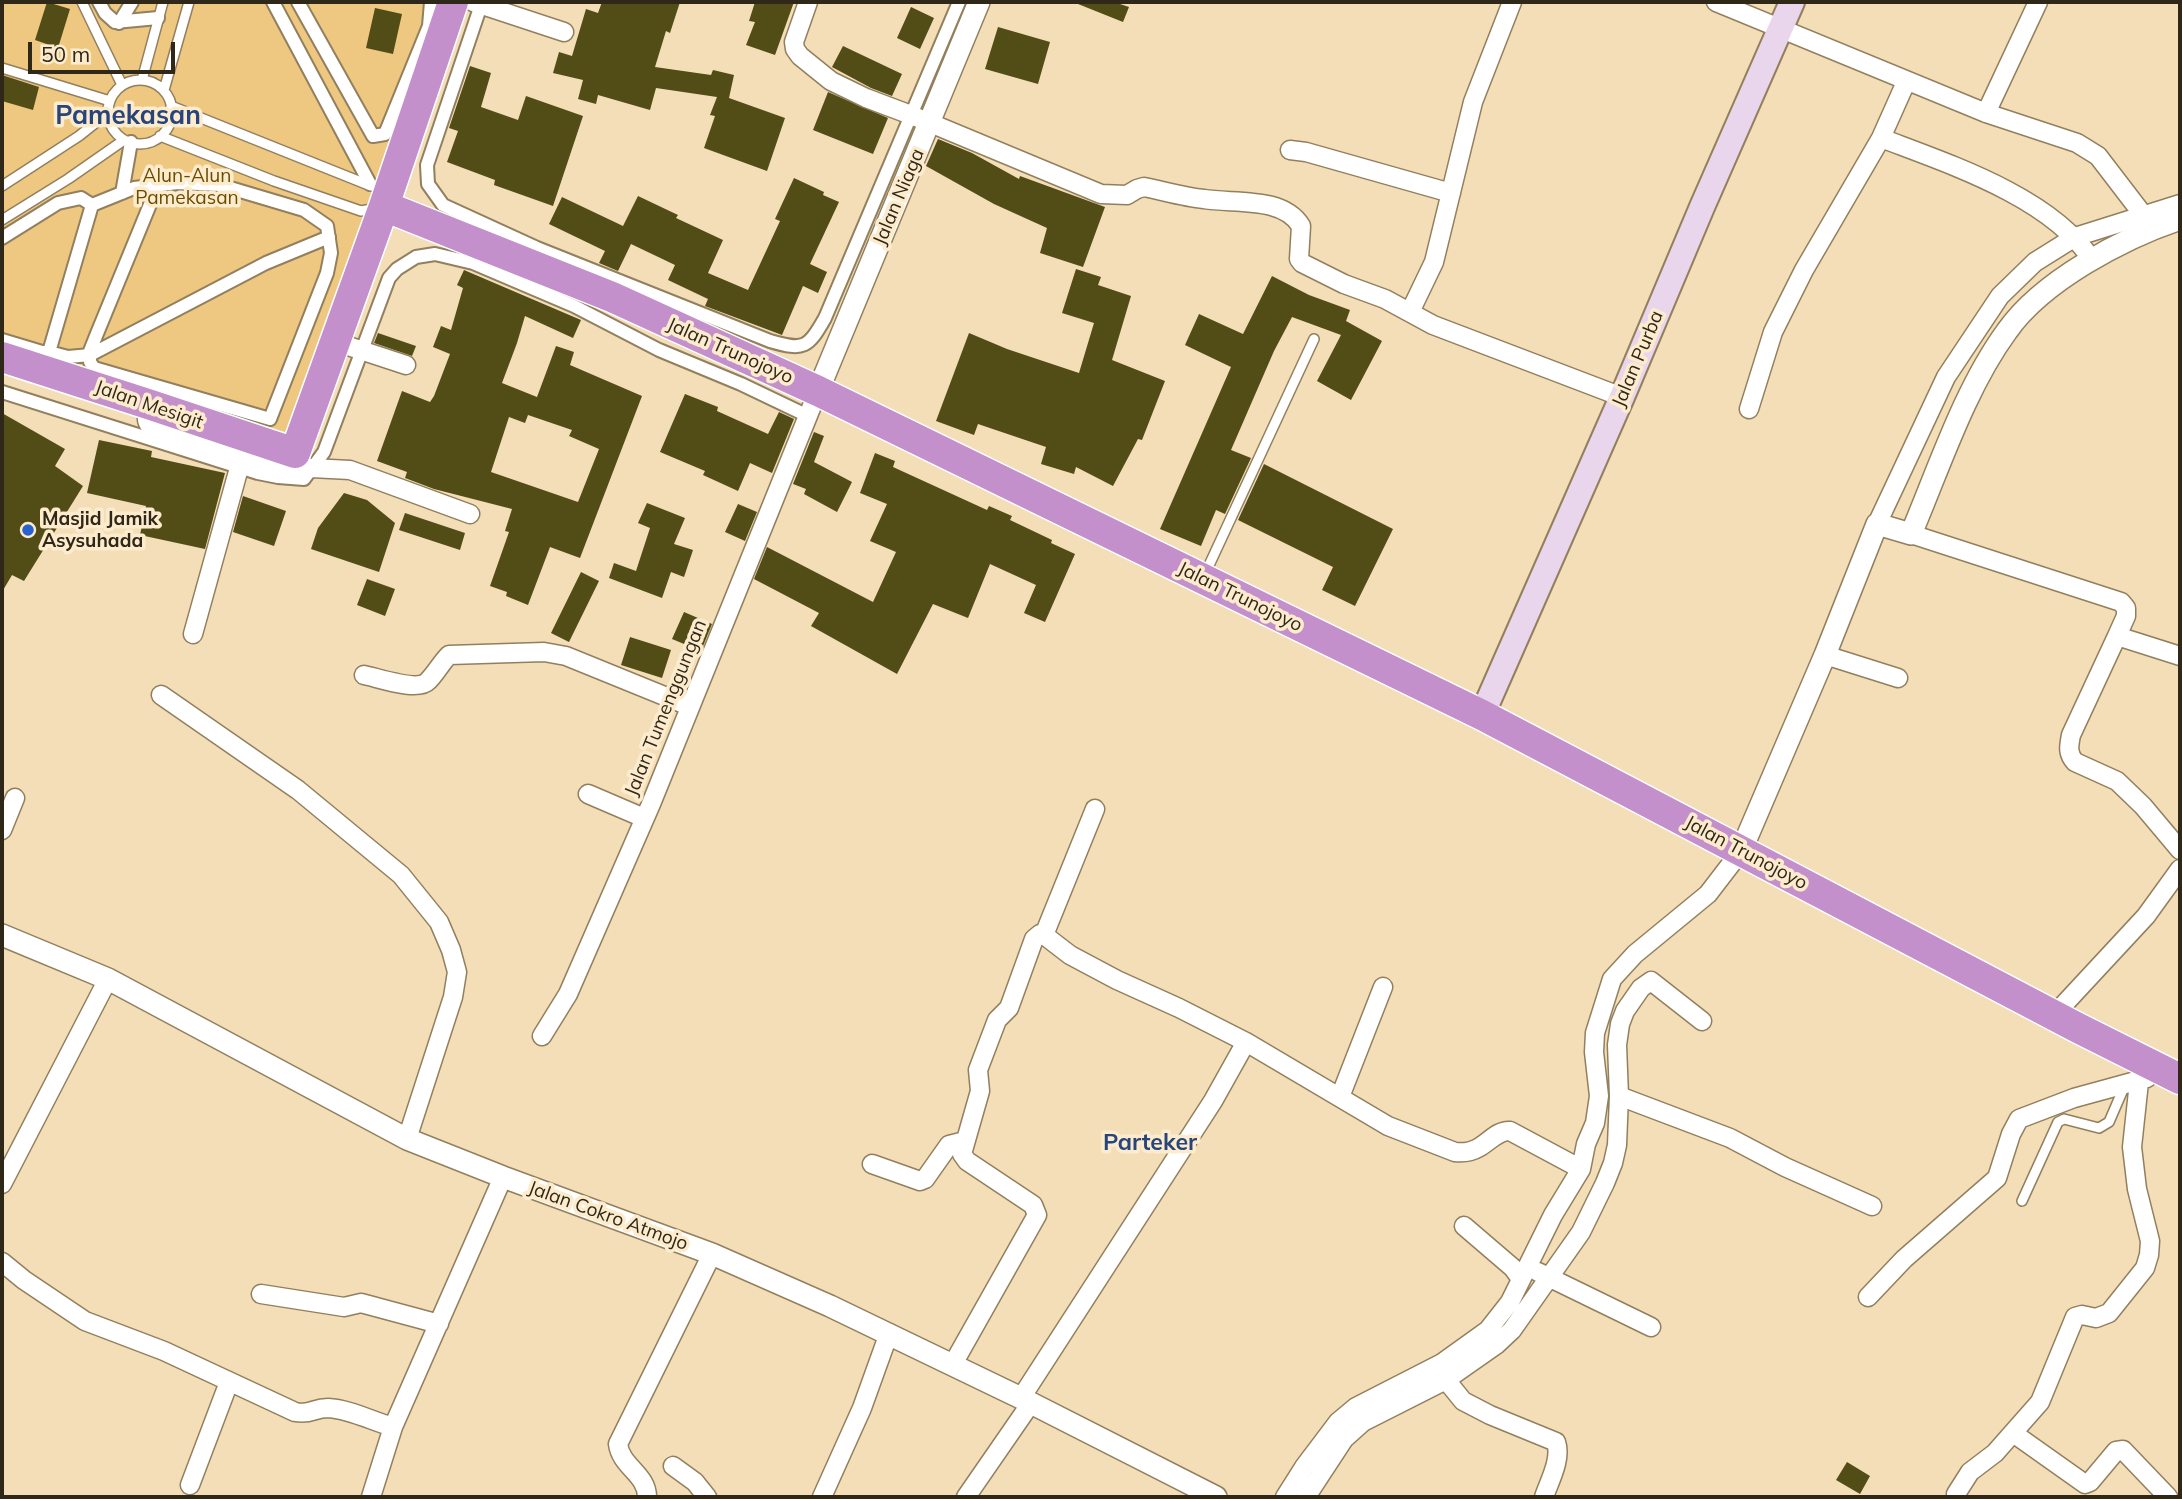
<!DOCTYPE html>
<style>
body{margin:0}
#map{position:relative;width:2182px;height:1499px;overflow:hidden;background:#f3deb8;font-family:Mulish,sans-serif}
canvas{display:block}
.frame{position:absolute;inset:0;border:4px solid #2f2718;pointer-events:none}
.scale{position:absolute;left:28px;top:42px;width:147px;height:32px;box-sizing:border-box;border:4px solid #2f2718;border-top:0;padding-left:9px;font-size:21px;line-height:24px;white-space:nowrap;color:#2f2718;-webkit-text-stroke:5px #fceccd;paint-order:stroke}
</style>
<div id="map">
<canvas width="2182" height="1499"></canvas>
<div class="frame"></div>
<div class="scale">50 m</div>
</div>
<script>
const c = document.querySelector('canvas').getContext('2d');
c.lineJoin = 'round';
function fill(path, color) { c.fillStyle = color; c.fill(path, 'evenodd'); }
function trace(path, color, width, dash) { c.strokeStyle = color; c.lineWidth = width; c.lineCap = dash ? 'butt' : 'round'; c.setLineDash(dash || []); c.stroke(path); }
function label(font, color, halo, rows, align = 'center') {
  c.font = font + ' Mulish,sans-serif'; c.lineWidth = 7; c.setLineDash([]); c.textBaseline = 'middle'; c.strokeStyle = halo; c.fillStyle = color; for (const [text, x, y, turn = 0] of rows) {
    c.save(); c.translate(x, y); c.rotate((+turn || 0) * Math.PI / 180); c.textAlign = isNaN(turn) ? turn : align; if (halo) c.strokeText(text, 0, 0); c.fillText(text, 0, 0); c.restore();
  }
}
fill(new Path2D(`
 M2,2h437l-140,420 -18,21 -279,-93z`), '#eec780');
fill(new Path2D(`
 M47,2l23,7 -12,39 -23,-8z
 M602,2h78l-10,31 -4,-2 -11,36 56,8 2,-5 21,5 -5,23 56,20 -18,53 -63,-23 11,-32 -5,-1 7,-18 -61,-9 -6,22 -52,-15 -2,9 -18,-5 5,-19 -30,-7 6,-21 13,4 14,-47 12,4z
 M755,2h39l-19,53 -29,-10 9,-23 -6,-1z
 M1073,2h41l15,5 -6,15z
 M911,7l23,11 -14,31 -23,-11z
 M375,8l27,6 -9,40 -27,-6z
 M998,27l52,15 -12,42 -53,-15z
 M843,46l59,28 -10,22 -21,-8 -39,-21z
 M470,66l21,7 -10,34 37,13 8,-24 57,20 -30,90 -59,-21 1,-5 -48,-18 11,-31 -9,-3z
 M2,75l37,12 -6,23 -31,-9z
 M828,92l60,26 -15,36 -60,-24z
 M938,139l34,14 47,26 1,-3 85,31 -22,60 -43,-14 7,-25 -53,-24 -68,-38z
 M794,178l30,14 -1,3 16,7 -29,62 17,8 -9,21 -15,-7 -21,49 -77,-29 3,-7 -40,-19 7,-15 -44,-21 -13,27 -19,-8 6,-12 -56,-27 13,-27 61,29 15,-30 40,19 -2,3 47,22 -15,33 40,17 32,-69 -5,-2z
 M1076,269l25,8 -3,8 33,11 -19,64 53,21 -23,59 -4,-1 -25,47 -37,-19 -2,7 -33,-10 5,-17 -68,-23 -4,11 -38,-14 33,-88 38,16 72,24 15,-50 -32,-10z
 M464,270l117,50 -8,18 -48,-22 -8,27 -15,40 35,14 19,-51 18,6 -4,13 72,31 -62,162 -30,-11 -22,58 -22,-9 1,-4 -17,-6 19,-54 -4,-1 7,-22 -78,-20 -29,-11 2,-6 -30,-11 25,-70 28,11 4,-6 16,-42 -17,-7 8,-21 10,4 12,-42 -6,-3zM528,415l44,15 -3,6 30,13 -21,53 -87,-30 18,-55 16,6z
 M1272,276l37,19 41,15 -4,11 36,20 -31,59 -34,-19 24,-46 -49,-18 -18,34 -43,99 20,8 -26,56 -9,-4 -15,36 -41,-17 71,-162 -46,-22 14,-31 44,20z
 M378,333l38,13 -4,10 -38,-13z
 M685,394l33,13 -1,4 51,23 11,-22 15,7 -22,54 -22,-10 -12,28 -35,-16 2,-4 -45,-19z
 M2,413l63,36 -10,17 28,20 -59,95 -12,-6 -10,17z
 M814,432l10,4 -10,26 38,20 -15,30 -33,-18 2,-5 -13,-5z
 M99,440l53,11 -1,6 74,16 -20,76 -65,-14 6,-29 -59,-13z
 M875,453l20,8 -2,6 94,43 2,-4 23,10 -2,4 42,20 -1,3 24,11 -30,68 -21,-9 12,-28 -46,-21 -22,54 -35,-14 -36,70 -86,-48 8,-13 -65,-34 13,-32 106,55 23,-50 -26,-11 17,-37 -27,-11z
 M1264,464l129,65 -38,77 -33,-16 11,-23 -95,-47z
 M344,493l23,7 28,23 -16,49 -68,-23 7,-21z
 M243,496l43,15 -12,35 -41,-14z
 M647,503l38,15 -11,26 19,6 -9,27 -13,-5 -9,26 -53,-20 5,-15 22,8 14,-43 -12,-5z
 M738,504l19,8 -12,29 -20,-9z
 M405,513l60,20 -5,17 -61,-20z
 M581,572l18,9 -30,61 -18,-9z
 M367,579l28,10 -10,27 -28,-11z
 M684,612l28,12 -11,27 -29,-12z
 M630,637l41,13 -9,28 -41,-13z
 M1847,1462l23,14 -10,18 -24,-14z`), '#524c17');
const service = new Path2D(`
 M82,2l40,83
 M2,68l108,33
 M142,80l21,-78
 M108 112a32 32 0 1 1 64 0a32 32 0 1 1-64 0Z
 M164,90l25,-88
 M171,106l200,80
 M160,136l114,45 87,30 16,-3
 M2,186l77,-50 29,-23
 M2,220l66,-41 56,-39
 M1205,574l109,-235
 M2022,1201l36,-79 6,-3 35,9 10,-6 16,-37`);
const pedestrian = new Path2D(`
 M99,2l6,11 10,9 43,-4
 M273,2l97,182
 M298,2l75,134 12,-2 44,-108 2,-24
 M482,2l-55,163 1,19 15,21 94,43 233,93c34,10 38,7 55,-23l134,-316
 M119,23l13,-21
 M122,193l9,-51
 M92,205l-43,147 19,5 22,-2 176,-92 63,-26
 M2,238l56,-35 23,-5 11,7 42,-17 44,-5 42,2 84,25 23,16 4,27 -4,20 -57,146 -176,-51 -4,-6v-11l6,-15 62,-151
 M2,340l40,12h7
 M2,392l256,81 20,4 26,2 20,-27 65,-174 8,-9 19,-12 19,-3 38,9 101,43 85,44 82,34 67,32`);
const minor = new Path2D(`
 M473,2l91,30
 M808,2l-14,40 1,7 5,7 31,25 35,17 45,17 190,79 26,1 10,-6 7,-2c20,4 40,10 60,12 30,5 79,-3 97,27l-2,33 3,4 42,21 41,15 48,26 189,72
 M1716,2l270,111 91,30 21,13 46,60
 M1906,82l-25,56c68,26 170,59 211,122
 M1986,113l52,-111
 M1290,150l16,2 145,41
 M1410,312l24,-50 39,-160 39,-100
 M336,342l70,23
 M151,405c-3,8 -7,14 -1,21l89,32 49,14 23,-4 39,2 120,44
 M1749,409l24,-77 31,-62 77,-132
 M1877,524l69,-147 54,-81 35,-34 40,-25 105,-33
 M1911,534l210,68 5,6v8l-9,20 63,20
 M193,634l46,-166v-10
 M2117,636l-46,99c-2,11 -4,18 4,27l42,19 26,25 37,44
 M1825,655l73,23
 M364,675c15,3 54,17 64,6 8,-8 13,-18 21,-26l95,-3 22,4 123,50
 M161,695l137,95 103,85 38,47 12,28 6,22 -4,25 -46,142
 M588,794l56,24
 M2,830l13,-32
 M1044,935l51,-126
 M2055,1014l91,-98 34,-47
 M542,1036l26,-42 83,-190 167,-413
 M1619,1096l111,42 55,29 87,39
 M1340,1097l43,-110
 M872,1164l48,17 5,-2 24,-34 16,-4
 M2,1184l106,-205
 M1464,1226l49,42 8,11
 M2,1262l22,18 61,41 79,30 131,61c17,3 18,-4 33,-4 21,1 44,13 65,19
 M1538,1272l113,55
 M261,1294l83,13 17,-4 78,21
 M1868,1297l36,-38 93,-81 14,-44 8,-15 55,-21 73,-20
 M953,1364l84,-149 -4,-10 -66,-44 -5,-7 18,-63 -2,-21 19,-50 12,-12 25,-69 6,-5 4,1 26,20 47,25 62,28 67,34 142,84 67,26c9,1 16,0 23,-4 11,-6 20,-18 32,-17l71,38
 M1446,1380l17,21 27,14 66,27c6,17 -7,40 -12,55
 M1021,1398l192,-297 33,-59
 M2013,1433l72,51 5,-2 26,-31 7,-1 45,47
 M673,1466l22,16 12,15
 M190,1485l39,-103
 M1956,1494l14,-22 25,-19 45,-51 35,-85 7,-2 14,3 13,-5 36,-45 4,-13 1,-14 -13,-52 -5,-42 7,-65
 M371,1497l22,-70 110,-250
 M647,1497c0,-23 -26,-30 -29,-53l94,-190
 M822,1497l40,-89 27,-75
 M966,1497l65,-94
 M1285,1497l19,-30 34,-45 18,-15 86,-44 46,-33 22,-28 43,-87 28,-46 5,-25 9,-21 4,-27 -5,-44 1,-19 17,-54 23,-25 73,-60 33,-43
 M1306,1497l38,-58 19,-17 83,-42 50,-35 16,-15 69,-98 24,-49 8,-20 4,-18 2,-49 -2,-51 3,-21 5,-13 16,-23 10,-7 51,40`);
const tertiary = new Path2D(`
 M818,391l161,-389
 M1741,851l84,-196 52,-131 34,10c28,-66 54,-146 96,-203 35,-50 116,-93 173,-112
 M2,935l106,44 299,160 96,38 209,77 118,52 191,92 195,99`);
const secondary = new Path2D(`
 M1482,715l140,-318 80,-190 90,-205`);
const trunk = new Path2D(`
 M384,206l228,91 206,94 664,324 596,313 102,51
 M2,357l149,48 144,48 89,-247 69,-204`);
trace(service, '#927f5d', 12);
trace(pedestrian, '#927f5d', 16);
trace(minor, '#927f5d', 21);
trace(tertiary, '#927f5d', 24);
trace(secondary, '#927f5d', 28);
trace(trunk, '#fff', 33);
trace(service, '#fff', 9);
trace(pedestrian, '#fff', 12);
trace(minor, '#fff', 18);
trace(tertiary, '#fff', 21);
trace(secondary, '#e9d6ec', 24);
trace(trunk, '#c490cc', 30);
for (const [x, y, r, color] of [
 [28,530,7,"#2961ce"]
]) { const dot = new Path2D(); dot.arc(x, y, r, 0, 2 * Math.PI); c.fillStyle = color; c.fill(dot); trace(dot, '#fceccd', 2.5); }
label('19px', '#6a4c01', '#fceccd', [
 ["Alun-Alun",187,176],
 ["Pamekasan",187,198]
]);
label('19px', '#2f2718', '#fceccd', [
 ["Jalan Niaga",899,197,-67],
 ["Jalan Trunojoyo",730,351,24],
 ["Jalan Purba",1638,359,-67],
 ["Jalan Mesigit",149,405,19],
 ["Jalan Trunojoyo",1240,597,26],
 ["Jalan Tumenggungan",666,708,-68],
 ["Jalan Trunojoyo",1746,853,28],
 ["Jalan Cokro Atmojo",608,1216,20]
]);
label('bold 19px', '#2f2718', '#fceccd', [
 ["Masjid Jamik",42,519],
 ["Asysuhada",42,541]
], 'left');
label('bold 23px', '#27447b', '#fceccd', [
 ["Parteker",1150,1143]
]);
label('bold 26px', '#27447b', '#fceccd', [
 ["Pamekasan",128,116]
]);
</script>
